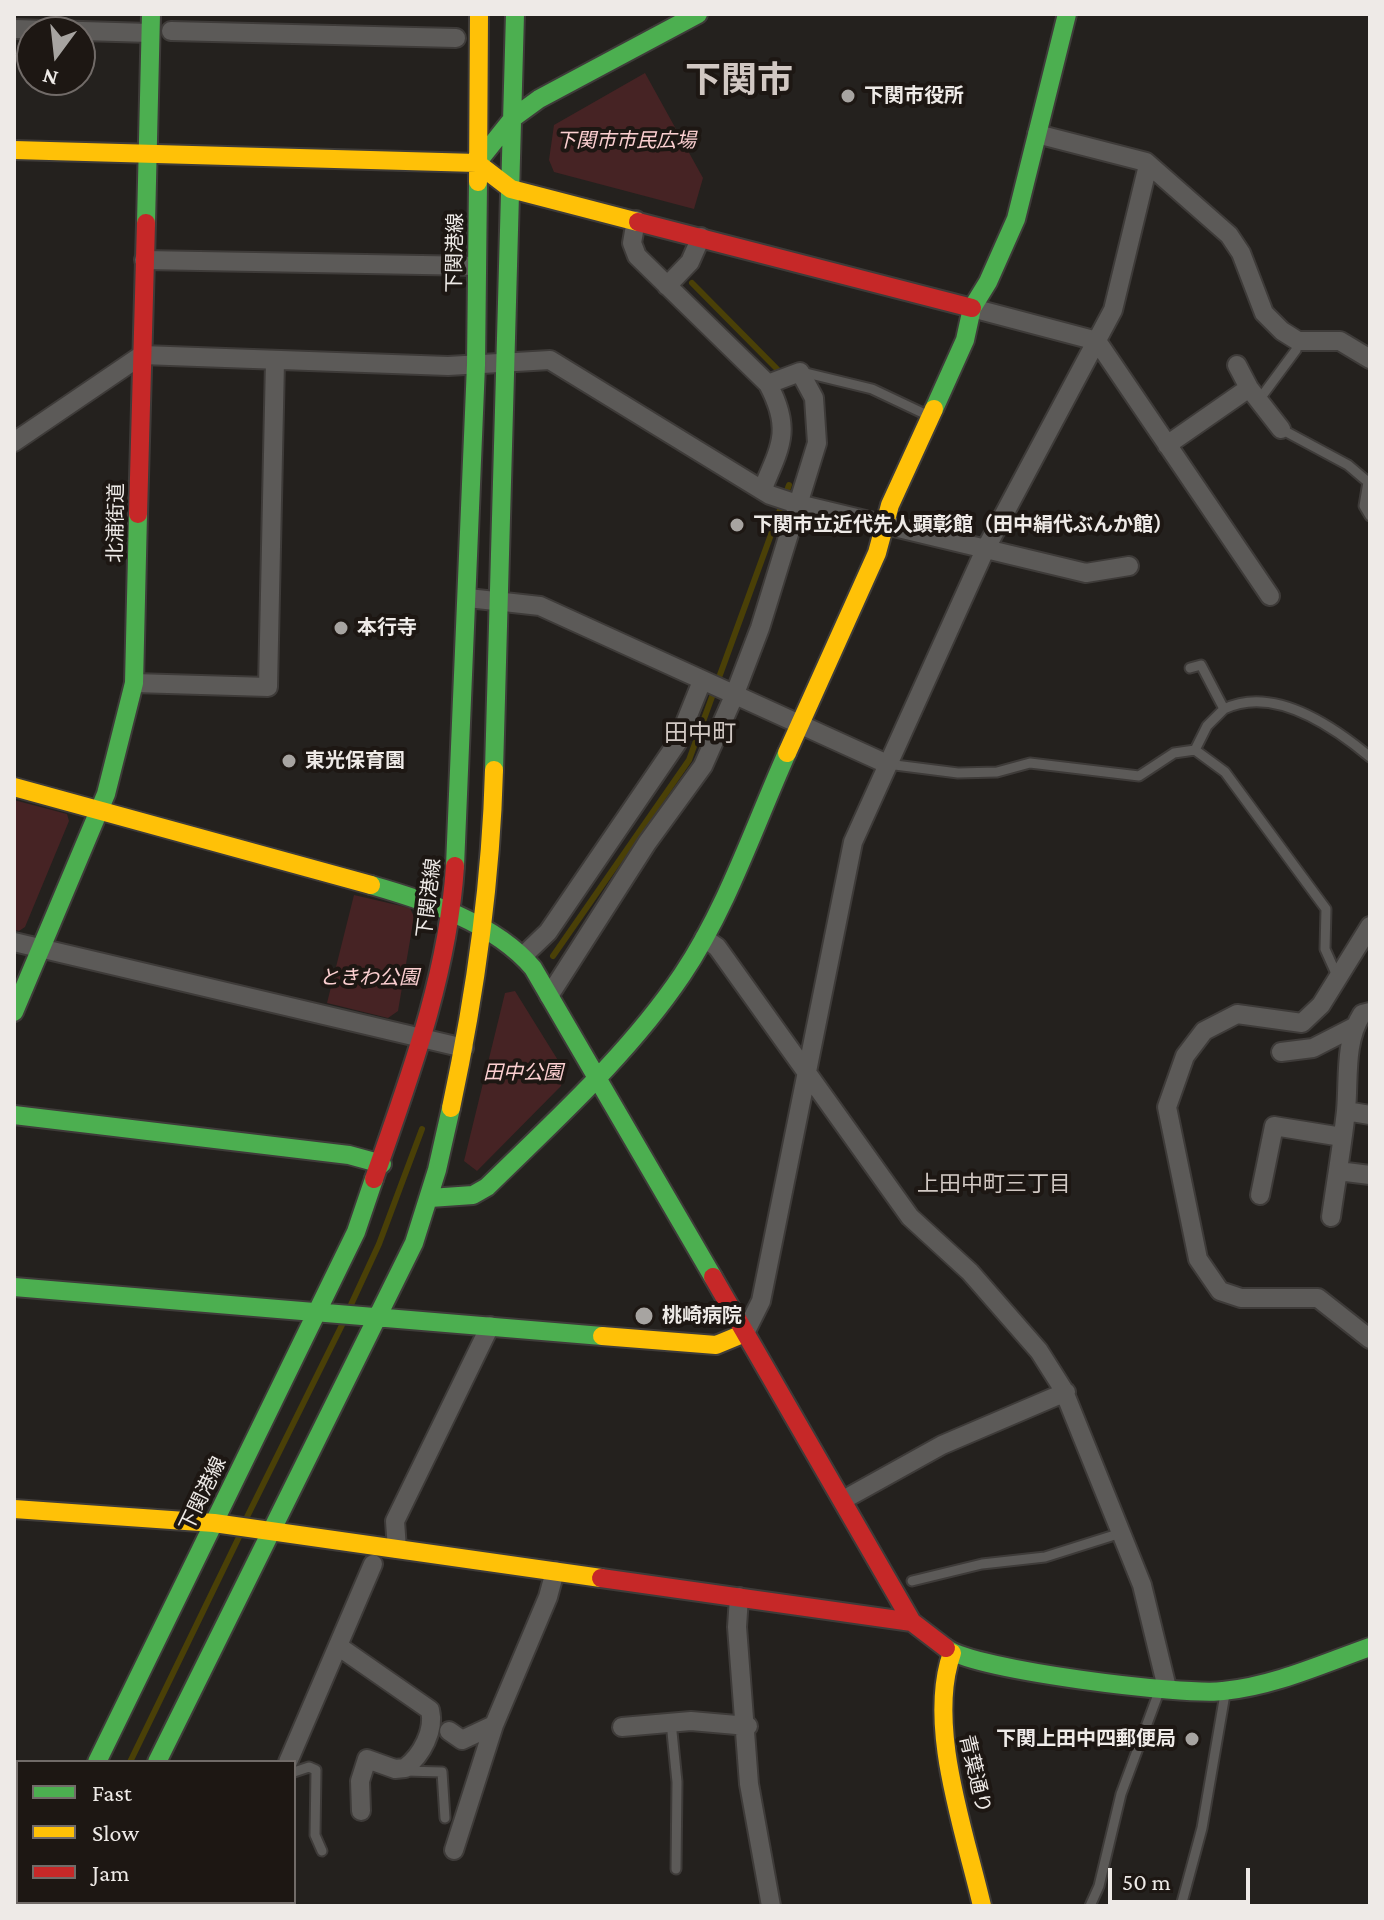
<!DOCTYPE html>
<meta charset="utf-8">
<style>
body{margin:0}
#map{position:relative;width:1384px;height:1920px;overflow:hidden;background:#24211e;font-family:"Crimson Pro",serif}
canvas{display:block}
.frame{position:absolute;inset:0;border:16px solid #eeeae7;pointer-events:none}
.legend{position:absolute;left:16px;top:1760px;width:280px;height:144px;box-sizing:border-box;background:#1d1713;border:2px solid #716b68;margin:0;padding:10px 14px;list-style:none;font-size:24px;color:#eeeae7}
.legend li{display:flex;align-items:center;gap:16px;height:40px}
.legend b{width:40px;border:2px solid #716b68}
.north{position:absolute;left:16px;top:16px;width:80px;height:80px;box-sizing:border-box;background:#1d1713;border:2px solid #716b68;border-radius:50%;rotate:195deg;font-size:22px;font-weight:700;line-height:32px;text-align:center;color:#eeeae7}
.north::after{content:'';display:block;margin:auto;width:28px;height:36px;background:#a7a4a1;clip-path:polygon(50% 0,100% 100%,50% 72%,0 100%)}
.scale{position:absolute;left:1108px;top:1868px;width:142px;height:36px;box-sizing:border-box;border:4px solid #eeeae7;border-top:0;padding-left:10px;font-size:24px;line-height:28px;white-space:nowrap;color:#eeeae7;-webkit-text-stroke:6px #1d1713;paint-order:stroke}
</style>
<div id="map">
<canvas width="1384" height="1920"></canvas>
<div class="frame"></div>
<ul class="legend">
<li><b style="height:10px;background:#4caf50"></b>Fast</li>
<li><b style="height:10px;background:#ffc107"></b>Slow</li>
<li><b style="height:10px;background:#c62828"></b>Jam</li>
</ul>
<div class="north">N</div>
<div class="scale">50 m</div>
</div>
<script>
const c = document.querySelector('canvas').getContext('2d');
c.lineJoin = 'round';
function fill(path, color) { c.fillStyle = color; c.fill(path, 'evenodd'); }
function trace(path, color, width, dash) { c.strokeStyle = color; c.lineWidth = width; c.lineCap = dash ? 'butt' : 'round'; c.setLineDash(dash || []); c.stroke(path); }
function label(font, color, halo, rows, align = 'center') {
  c.font = font + ' "Crimson Pro","Noto Sans JP",serif'; c.lineWidth = 8; c.setLineDash([]); c.textBaseline = 'middle'; c.strokeStyle = halo; c.fillStyle = color; for (const [text, x, y, turn = 0] of rows) {
    c.save(); c.translate(x, y); c.rotate((+turn || 0) * Math.PI / 180); c.textAlign = isNaN(turn) ? turn : align; if (halo) c.strokeText(text, 0, 0); c.fillText(text, 0, 0); c.restore();
  }
}
fill(new Path2D(`
 M645,73l58,105 -9,31 -140,-37 -5,-12 5,-35z
 M14,800l53,14 2,7 -44,106 -6,4 -5,-1z
 M354,895l56,13 4,9 -16,94 -10,7 -61,-15z
 M515,991l49,79 -3,16 -84,85 -13,-10 41,-168z`), '#462324');
trace(new Path2D(`
 M692,283l88,89
 M553,956l136,-196 100,-275
 M349,1309l30,-65 43,-115
 M245,1521l98,-198
 M130,1762l110,-227
 M65,1906l1,-4`), '#4a4007', 6);
const lane = new Path2D(`
 M802,372l70,17 55,26
 M1259,400l37,-50 2,-9
 M1281,429l67,36 20,17 -4,24 6,10
 M1190,668l11,-3 23,44c49,-24 109,17 146,48
 M1195,750l12,-24 17,-17
 M887,764l71,9 39,-1 33,-9 109,13 35,-23 21,-3 30,22 101,137 -1,40 13,29
 M912,1581l70,-17 63,-7 76,-24
 M671,1722l6,60 -1,87
 M405,1771l37,1 3,46
 M294,1772l15,-5 7,3 -1,65 7,16
 M214,1906l2,-4
 M1090,1906l9,-20 22,-92 39,-105
 M1181,1906l21,-78 23,-134`);
const street = new Path2D(`
 M14,29l136,4
 M171,31l285,7
 M1037,134l109,28 83,73 12,18 23,60 18,18 16,10h42l30,18
 M636,220l-4,23 5,13 131,128c24,45 13,62 -6,106
 M144,260l333,6
 M667,286l23,-24 11,-25
 M972,308l125,33 173,255
 M1237,365l12,23 32,41
 M14,442l128,-87 306,11 102,-6 220,135 24,8 292,70 43,-7
 M1167,445l82,-57
 M468,598l72,8 347,158
 M134,683l134,4 7,-326
 M1370,926l-49,79 -19,18 -65,-9 -33,17 -19,25 -18,51 31,152 22,32 21,7h77l52,41
 M704,938l13,9 193,270 60,55 69,79 24,38 79,196 25,103
 M14,942l450,106
 M523,956l25,-24 129,-189 25,-62
 M549,996l98,-153 56,-77 31,-70 26,-68 57,-185 -3,-45 -14,-26 -32,12
 M1281,1052l32,-4 41,-21
 M1346,1111l24,4
 M1338,1171l32,4
 M1260,1195l14,-69 68,11
 M1331,1217c5,-35 11,-70 15,-106 3,-32 -2,-69 16,-97l8,-2
 M745,1333l16,-32 92,-459 132,-292 128,-240 35,-145
 M843,1500l99,-55 124,-53
 M397,1549l-2,-28 95,-195
 M739,1597l-2,30 12,157 22,122
 M338,1646l92,64c5,20 -8,45 -25,58l-10,1 -28,-10 -7,22 1,30
 M622,1727l69,-6 57,5
 M449,1731l13,9 32,-15
 M288,1762l85,-198
 M14,1792h4
 M454,1850l40,-125 54,-128 7,-26`);
const fast = new Path2D(`
 M477,163l36,-45 26,-19 159,-85
 M146,223l5,-209
 M934,409l31,-69 7,-32 16,-26 28,-63 51,-205
 M494,770l21,-756
 M455,866l21,-501 2,-183
 M371,885c56,16 124,38 162,83l180,309
 M14,1012l92,-218 28,-111 4,-169
 M14,1115l335,40 33,9
 M430,1198l43,-3 14,-8c68,-67 141,-132 195,-212 45,-67 72,-148 105,-222
 M14,1287l588,49
 M946,1648c28,22 238,48 277,43 51,-5 99,-27 147,-44
 M97,1762l259,-530 18,-53
 M157,1762l257,-519 23,-73 14,-62
 M94,1906l2,-4`);
const slow = new Path2D(`
 M14,150l463,13 34,26 127,33
 M478,182l1,-168
 M787,753l90,-200 13,-48 44,-96
 M14,787l357,98
 M451,1108c24,-112 40,-223 43,-338
 M602,1336l114,9 29,-12
 M14,1509l200,14 387,55
 M952,1653c-26,72 13,179 30,253
 M33,1906l1,-4`);
const jam = new Path2D(`
 M638,222l334,86
 M138,514l8,-291
 M374,1179c36,-103 74,-205 81,-313
 M713,1277l199,345 34,26
 M601,1578l311,44`);
trace(lane, '#3e3b39', 13);
trace(street, '#3e3b39', 22);
trace(fast, '#3e3b39', 22);
trace(slow, '#3e3b39', 22);
trace(jam, '#3e3b39', 22);
trace(lane, '#5c5a58', 9);
trace(street, '#5c5a58', 18);
trace(fast, '#4caf50', 18);
trace(slow, '#ffc107', 18);
trace(jam, '#c62828', 18);
for (const [x, y, r, color] of [
 [848,96,8,"#a7a4a1"],
 [737,525,8,"#a7a4a1"],
 [341,628,8,"#a7a4a1"],
 [289,761,8,"#a7a4a1"],
 [644,1316,10,"#a7a4a1"],
 [1192,1739,8,"#a7a4a1"]
]) { const dot = new Path2D(); dot.arc(x, y, r, 0, 2 * Math.PI); c.fillStyle = color; c.fill(dot); trace(dot, '#1d1713', 3); }
label('bold 20px', '#eeeae7', '#1d1713', [
 ["下関市役所",864,96],
 ["下関市立近代先人顕彰館（田中絹代ぶんか館）",753,525],
 ["本行寺",357,628],
 ["東光保育園",305,761],
 ["桃崎病院",662,1316],
 ["下関上田中四郵便局",1176,1739,"right"]
], 'left');
label('italic 20px', '#fbcfd0', '#1d1713', [
 ["下関市市民広場",626,141],
 ["ときわ公園",369,978],
 ["田中公園",523,1073]
]);
label('20px', '#eeeae7', '#1d1713', [
 ["下関港線",455,253,-89],
 ["北浦街道",116,523,-89],
 ["下関港線",429,898,-83],
 ["下関港線",203,1494,-64],
 ["青葉通り",975,1774,77]
]);
label('22px', '#d1c8c3', '#1d1713', [
 ["上田中町三丁目",994,1184]
]);
label('24px', '#d1c8c3', '#1d1713', [
 ["田中町",700,734]
]);
label('bold 36px', '#d1c8c3', '#1d1713', [
 ["下関市",739,81]
]);
</script>
